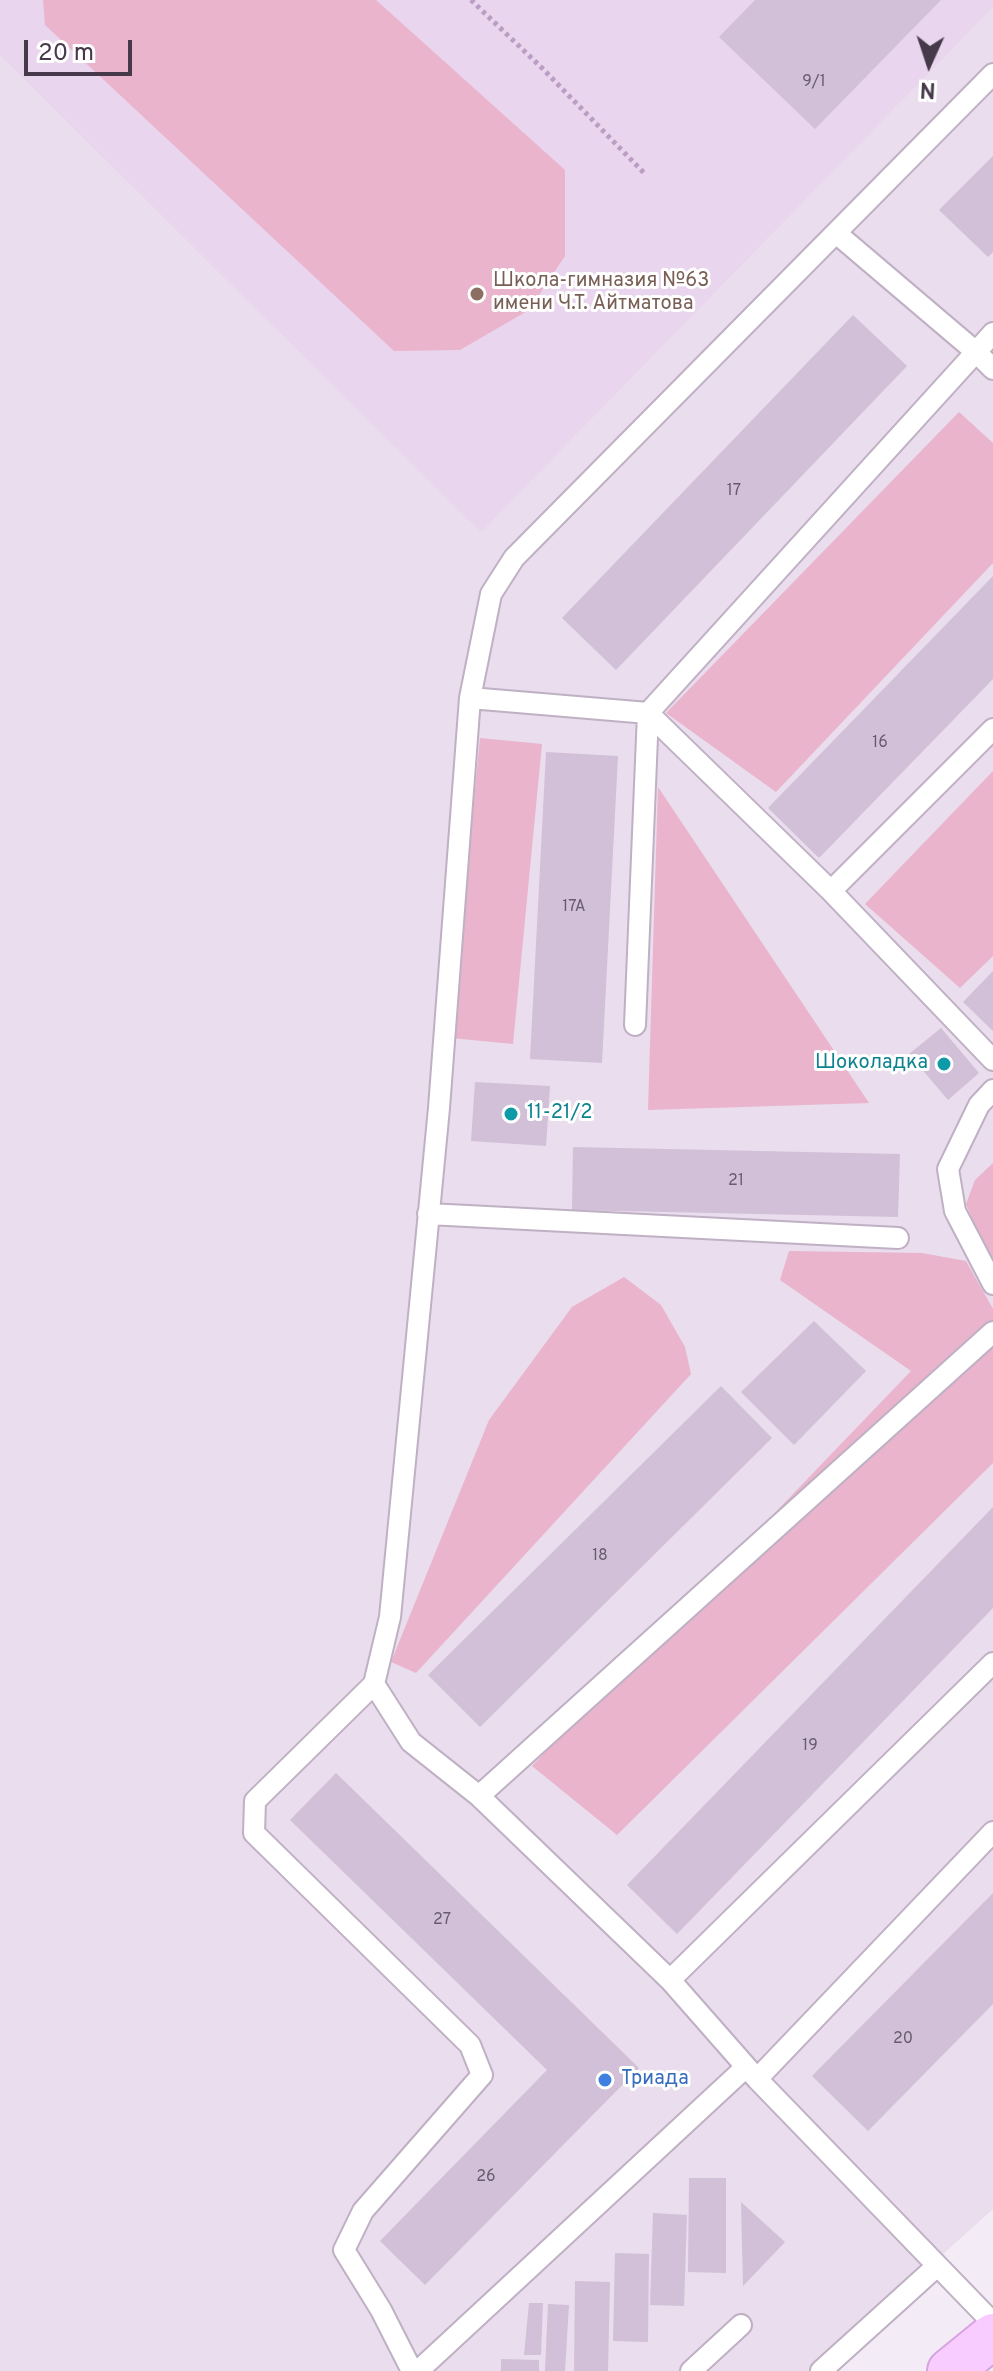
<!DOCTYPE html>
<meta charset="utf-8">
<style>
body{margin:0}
#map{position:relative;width:993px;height:2371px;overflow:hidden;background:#f3ebf5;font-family:Overpass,sans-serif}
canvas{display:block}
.north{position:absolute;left:889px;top:24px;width:80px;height:80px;-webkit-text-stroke:6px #fff;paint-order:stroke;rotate:183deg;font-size:22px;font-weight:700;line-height:32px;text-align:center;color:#45394a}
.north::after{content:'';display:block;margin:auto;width:28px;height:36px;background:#45394a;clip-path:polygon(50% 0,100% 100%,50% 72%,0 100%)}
.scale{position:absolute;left:24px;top:40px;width:108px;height:36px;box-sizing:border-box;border:4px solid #45394a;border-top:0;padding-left:10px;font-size:24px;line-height:28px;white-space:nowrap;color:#45394a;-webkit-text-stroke:6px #fff;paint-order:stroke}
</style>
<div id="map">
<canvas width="993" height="2371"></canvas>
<div class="north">N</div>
<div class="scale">20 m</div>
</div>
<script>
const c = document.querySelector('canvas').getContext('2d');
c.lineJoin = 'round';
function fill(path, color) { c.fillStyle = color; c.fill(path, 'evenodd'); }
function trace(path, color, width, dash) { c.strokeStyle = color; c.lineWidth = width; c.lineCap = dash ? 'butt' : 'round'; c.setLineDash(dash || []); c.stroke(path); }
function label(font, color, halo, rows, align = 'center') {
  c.font = font + ' Overpass,sans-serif'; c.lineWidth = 6; c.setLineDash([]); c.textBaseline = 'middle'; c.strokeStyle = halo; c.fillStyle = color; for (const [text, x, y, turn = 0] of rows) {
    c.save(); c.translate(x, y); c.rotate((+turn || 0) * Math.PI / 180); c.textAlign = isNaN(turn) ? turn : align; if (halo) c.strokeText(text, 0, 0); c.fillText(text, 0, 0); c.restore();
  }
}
fill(new Path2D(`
 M0,0h993v2209l-180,162h-813z`), '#eadded');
fill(new Path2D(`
 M0,0h993v7l-512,525 -481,-477z`), '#ead5ee');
fill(new Path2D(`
 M43,0h333l189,170v86l-36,54 -69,40 -66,1 -349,-326z
 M959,412l34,31v120l-217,229 -110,-79z
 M480,738l62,6 -29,300 -62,-6z
 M993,771v185l-33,32 -95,-84z
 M658,787l211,316 -221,7z
 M993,1163v97l-6,-6 -21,-50 9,-24z
 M789,1251l133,2 44,8 27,48v154l-376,372 -85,-69 379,-395 -131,-91z
 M624,1277l37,28 24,42 6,27 -275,299 -25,-11 98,-242 83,-113z`), '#e9b4cc');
fill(new Path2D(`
 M755,0h186l-126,129 -96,-92z
 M993,156v96l-5,5 -49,-47z
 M853,315l54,51 -291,304 -54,-52z
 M993,576v103l-174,179 -51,-50z
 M546,752l72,4 -16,307 -72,-4z
 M993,971v60l-30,-29z
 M941,1028l38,45 -31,27 -39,-46z
 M475,1082l75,4 -4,60 -75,-5z
 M573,1147l327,7 -2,63 -326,-7z
 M814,1321l52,50 -72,74 -53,-53z
 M721,1386l51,52 -292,289 -52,-52z
 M993,1507v101l-316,326 -50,-49z
 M336,1773l303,295 -214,217 -45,-44 167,-171 -257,-250z
 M993,1893v111l-125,127 -56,-55z
 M689,2178h37v95l-38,-1z
 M741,2202l44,40 -42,44z
 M653,2213l34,2 -3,91 -34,-1z
 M615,2253l34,1 -1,88 -35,-1z
 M575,2281l35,1 -2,89h-34z
 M529,2303h14l-2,52h-17z
 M548,2304l21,1 -4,66h-20z
 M501,2359l38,1v11h-38z`), '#d1c0d7');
const lane = new Path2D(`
 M993,333l-17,19 17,17
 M470,698l21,-104 23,-36 479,-484
 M831,891l162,-162
 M635,1025l13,-312 328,-361 -140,-119
 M993,1090l-14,15 -31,64 7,42 38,73
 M428,1214l470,24
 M374,1684l16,-67 49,-509 31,-410 178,15 183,178 162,169
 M479,1796l514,-464
 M670,1980l323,-317
 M757,2079l236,-247
 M412,2371l-31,-61 -37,-60 19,-39 119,-136 -12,-30 -216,-212 1,-32 119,-117 37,58 68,54 191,184 87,99 236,244
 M418,2371l328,-304
 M691,2371l50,-46
 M821,2371l116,-105`);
const secondary = new Path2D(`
 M950,2371l43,-35`);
trace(lane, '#bfb0c4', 24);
trace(secondary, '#d8a3e1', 48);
trace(new Path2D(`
 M471,0l72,69 103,106`), '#ba9ec3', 5, [4, 4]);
trace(lane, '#fff', 20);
trace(secondary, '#f8ccff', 44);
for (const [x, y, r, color] of [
 [477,294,8,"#8d6e63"],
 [944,1064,8,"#0f9aa8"],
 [511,1114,8,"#0f9aa8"],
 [605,2080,8,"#3f7fe0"]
]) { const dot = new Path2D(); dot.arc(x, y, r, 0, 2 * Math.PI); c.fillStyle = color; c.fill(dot); trace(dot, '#fff', 3); }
label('16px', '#685b6d', null, [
 ["9/1",814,83],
 ["17",734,492],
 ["16",880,744],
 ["17А",574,908],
 ["21",736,1182],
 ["18",600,1557],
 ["19",810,1747],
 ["27",442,1921],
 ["20",903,2040],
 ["26",486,2178]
]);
label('20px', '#785e54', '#fff', [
 ["Школа-гимназия №63",493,282],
 ["имени Ч.Т. Айтматова",493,305]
], 'left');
label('20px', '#0d838f', '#fff', [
 ["Шоколадка",928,1064],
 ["11-21/2",527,1114,"left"]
], 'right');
label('20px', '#366cbe', '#fff', [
 ["Триада",621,2080]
], 'left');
</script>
